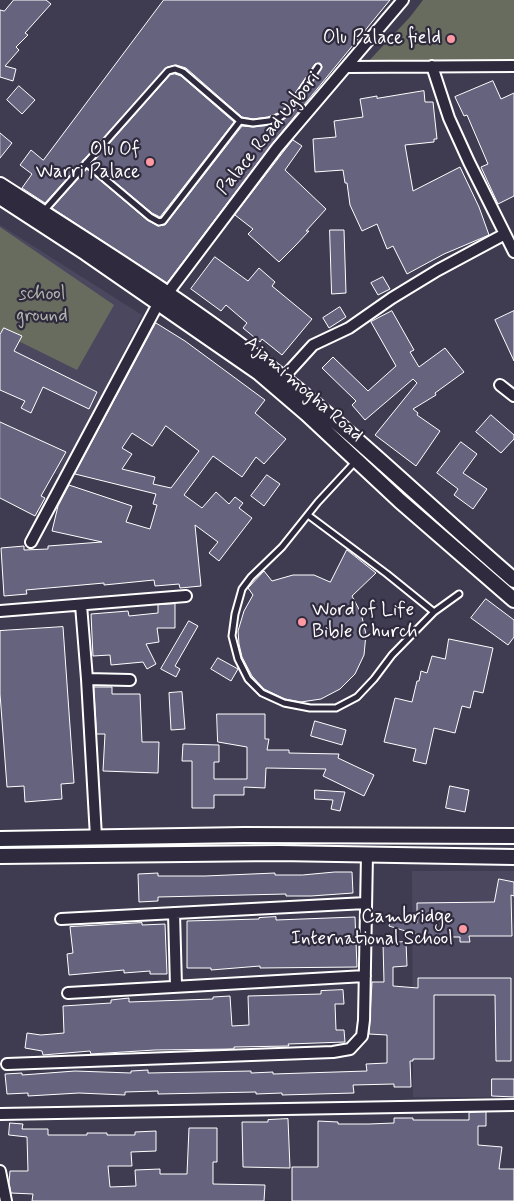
<!DOCTYPE html>
<style>
body{margin:0}
canvas{display:block;background:#3f3b50}
</style>
<canvas width="514" height="1201"></canvas>
<script>
const c = document.querySelector('canvas').getContext('2d');
c.lineJoin = 'round';
function fill(path, color) { c.fillStyle = color; c.fill(path, 'evenodd'); }
function trace(path, color, width, dash) { c.strokeStyle = color; c.lineWidth = width; c.lineCap = dash ? 'butt' : 'round'; c.setLineDash(dash || []); c.stroke(path); }
function label(font, color, halo, rows, align = 'center') {
  c.font = font + ' Mynerve,sans-serif'; c.lineWidth = 4.5; c.setLineDash([]); c.textBaseline = 'middle'; c.strokeStyle = halo; c.fillStyle = color; for (const [text, x, y, turn = 0] of rows) {
    c.save(); c.translate(x, y); c.rotate((+turn || 0) * Math.PI / 180); c.textAlign = isNaN(turn) ? turn : align; if (halo) c.strokeText(text, 0, 0); c.fillText(text, 0, 0); c.restore();
  }
}
fill(new Path2D(`
 M0,225l142,90 -79,162 -63,-28z
 M412,871h102v226h-101z`), '#4a475e');
fill(new Path2D(`
 M423,0h91v61l-149,4 45,-48z
 M0,227l114,78 -37,65 -77,-38z`), '#676c5e');
const building = new Path2D(`
 M14,0h32l5,4 -26,29 3,2 -12,12 3,3 -14,16 11,3 -3,12 -13,-4v-67l4,1z
 M164,0h226l-118,144 -105,139 -115,-75 35,-39 60,51 11,6 7,-1 77,-99 11,1 17,-2 13,-5 9,-7 30,-46 -2,-4 -5,1 -30,44 -7,5 -10,4 -15,2 -11,-2 -56,-49 -10,-3 -9,2 -122,136 -23,-15 10,-14 -12,-9 11,-15 12,10z
 M175,74l6,2 53,46 -74,95 -8,-4 -60,-50 78,-88z
 M493,81l8,18 13,-6v103l-16,8 -17,-37 7,-3 -21,-49 -3,1 -9,-19z
 M19,86l16,14 -13,14 -15,-14z
 M424,91l1,11h8l4,37h-3v3l-29,3 8,46 47,-24 19,40 10,28 -45,19 -37,20 -14,-28 -6,3 -10,-25 -15,7 -12,-26 -3,-22h-2l-2,-13 -28,2 -2,-33 23,-2 -2,-16 29,-4 -3,-18 17,-3v2z
 M0,133l12,10 -12,15z
 M293,140l9,6 -17,24 41,39 -20,22h3l-14,15 -16,16 -31,-28 5,-5 -18,-14z
 M330,230h14l2,63 -14,1z
 M215,257l33,24 11,-13 16,14 -3,4 40,33 -30,36 -20,-16 -2,3 -17,-14 4,-5 -21,-18 -5,6 -30,-22z
 M383,277l7,12 -12,6 -7,-12z
 M340,307l6,10 -17,11 -6,-10z
 M392,311l22,39 -4,2 9,15 26,-19 19,24 -29,21 1,2 -23,14 5,4 -1,2 23,16 -24,35 -41,-31 42,-52 -4,-4 -48,41 -13,-15 4,-4 -34,-33 11,-11 35,34 28,-25 -25,-44z
 M514,311v50l-19,-41z
 M156,323l29,18 80,59 -10,13 31,26 -22,25 -8,-7 -14,20 -29,-21 -29,39 18,13 14,-16 13,12 6,-7 8,6 -4,5 13,10 -33,43 -10,-8 9,-11 -23,-17 6,61 -21,2 -1,-4 -24,2 -1,-6 -50,5v-2l-78,7 1,4 -23,2 -3,-48 23,-2v4l24,-1v-3l54,-4 -50,-11 6,-25 11,-21 63,21 -6,16 24,7 7,-24 -4,-1 3,-10 -81,-20zM166,426l33,25 -28,37 -18,-4 2,-7 -33,-8 10,-15 -10,-6 10,-15 20,13z
 M4,328l18,8 -8,15 83,41 -8,17 -46,-22 -12,26 -10,-5 4,-7 -25,-11v-55z
 M491,415l23,20v4l-13,14 -25,-21z
 M0,422l66,30 -25,44 4,2 -10,18 -35,-18z
 M461,442l16,12 -14,19 24,16 -14,20 -19,-14 4,-6 -21,-16z
 M267,475l13,9 -16,22 -13,-10z
 M347,550l29,23 -24,23 9,17 5,21 -2,21 -9,19 -15,15 -19,10 -20,3 -16,-3 -21,-10 -12,-13 -10,-19 -3,-13 -1,-13 6,-20 9,-16 -5,-7 16,-17 8,10 21,-6h21l16,7z
 M486,599l28,21v17l-6,8 -37,-27z
 M175,604v24h-18l2,14 -13,2 10,20 -9,5 -4,-7 -32,3 -1,-10 -17,1 -2,-42 37,-3 1,5 29,-3v-8z
 M189,621l9,5 -23,40 5,3 -4,8 -15,-8z
 M63,627l11,156 -13,1 1,15 -37,3 -1,-16 -17,1 -7,-93v-63z
 M449,639l44,9 -10,45 -9,-2 -4,17 -8,-2 -7,27 -21,-5 -8,36 -13,-3 3,-12 -32,-7 11,-44 17,4 5,-21h2l2,-10 6,2 5,-17 13,3z
 M218,658l20,11 -7,12 -20,-12z
 M94,687h18v7h28l2,48h17l-1,31 -55,-2 2,-37h-8z
 M182,692l3,37 -14,1 -2,-37z
 M217,714h48v25h4l-2,11h22v3l50,1 -1,4 36,17 -10,21 -41,-20 3,-7 -60,-1 -1,20 -21,-1v8h-30v13h-22v-47h-10l1,-17 36,1v17h-5v17h33v-32l-29,-5z
 M315,721l31,9 -4,15 -31,-9z
 M450,786l19,4 -4,22 -19,-4z
 M315,790l30,2 -5,19 -9,-2 2,-9 -18,-1z
 M335,872h17l1,21 -42,3h-25v-2l-128,3v4l-19,1 -1,-28 20,-1v3h47l70,-3v2h27z
 M499,879l15,3v14l-3,-1 1,41h-43l1,6h-10v-5h-35l-36,-11 3,-10 25,7v-20l77,-1z
 M276,917v3l79,-3 2,50 -97,1v-2l-49,4v-2h-24v-47l72,-2v-1z
 M142,923v2l23,-1 2,50h-17v-3l-26,2v-3l-55,5 -2,-21 6,-1 -3,-26z
 M406,942l1,24 -14,1v19l25,2v-10h93v83h-15l-1,-66h-61v64h-21v2h-3l1,26h-17v-3l-41,1 1,8 -72,2v-2l-26,1v-2l-98,2v-3l-33,1v3l-46,-2 -51,3v-3l-21,1 -2,-20 17,-1v2l53,-4 56,2v-2l17,-1v3l103,-2v2l22,-1v2l94,-3 -1,-7 21,-1v-28l-18,-1 3,-52h12l-1,-39z
 M343,990l1,14h-9l1,26h8l1,12 -57,2 1,2 -55,1v2l-79,1 -64,4 -1,-3 -47,4 -1,-4 -17,-3 2,-15 14,2 23,-2 -1,-27 48,-3v-3l18,-2v4l84,-3v-2l17,-1 2,30 17,-1 -1,-29 73,-2v-3z
 M492,1079h22v18l-22,-1z
 M486,1112v14h-8v19l24,2 -3,22h15v32h-222v-34h26v-46l20,1v2h31l25,-1v-5h19v2h56v-7z
 M288,1119l2,49 -47,-1 -1,-45h26v-2z
 M10,1123l13,1 -1,5h26v6h39v-2h20v2h28v-3l21,-1v20l-25,1 1,14h-24l2,21 26,-1 -1,-16 25,-1v5h27l2,-46h28v34h-4v22l52,1 -1,16h-232l1,-7 -22,-1 -2,-10 1,-12h18l-1,-34 -18,-2z`);
fill(building, '#65637e');
trace(building, '#fff', 1);
const service = new Path2D(`
 M86,163l64,54 9,5 4,-1 77,-100
 M43,212l125,-141 7,-2 8,3 57,49 13,2 16,-2 11,-4 8,-6 30,-44
 M356,461l-38,41 -36,45 -31,30 -9,12 -7,25 -3,22 6,23 10,20 14,14 22,10 26,5h26l21,-11 17,-18 18,-24 42,-43 25,-18
 M308,515l79,59 47,38`);
const minor = new Path2D(`
 M432,66l17,52 20,44 45,90
 M347,67l167,-1
 M283,378l30,-33 36,-17 43,-30 46,-28 67,-36
 M500,385l14,11
 M31,542l127,-238 9,-10 110,-146 126,-148
 M81,605l6,74 9,158
 M0,611l186,-15
 M87,679l43,1
 M174,913l2,73
 M61,919l305,-16
 M68,993l297,-17
 M7,1064l326,-12 17,-3 12,-13 2,-16 3,-166
 M0,1114l514,-9
 M0,1171l6,30`);
const secondary = new Path2D(`
 M0,185c87,56 175,110 257,173 90,68 171,148 257,222
 M0,197l86,56 172,119 49,42 93,87 114,99
 M0,839l244,-4 270,1
 M0,856l278,-3 236,4`);
trace(service, '#fff', 9);
trace(minor, '#fff', 14);
trace(secondary, '#fff', 18);
trace(service, '#2f2a3d', 5);
trace(minor, '#2f2a3d', 10);
trace(secondary, '#2f2a3d', 14);
for (const [x, y, r, color] of [
 [451,39,5,"#ff9aa2"],
 [150,162,5,"#ff9aa2"],
 [302,622,5,"#ff9aa2"],
 [463,929,5,"#ff9aa2"]
]) { const dot = new Path2D(); dot.arc(x, y, r, 0, 2 * Math.PI); c.fillStyle = color; c.fill(dot); trace(dot, '#2f2a3d', 2); }
label('19px', '#fff', '#2f2a3d', [
 ["Olu Palace field",441,39],
 ["Olu Of",140,151],
 ["Warri Palace",140,173],
 ["Word of Life",312,611,"left"],
 ["Bible Church",312,633,"left"],
 ["Cambridge",453,918],
 ["International School",453,940]
], 'right');
label('19px', '#fff', '#2f2a3d', [
 ["Palace Road Ugbori",269,134,-51],
 ["Ajamimogha Road",303,390,41]
]);
label('19px', '#b3b6ae', '#2f2a3d', [
 ["school",42,295],
 ["ground",42,317]
]);
</script>
